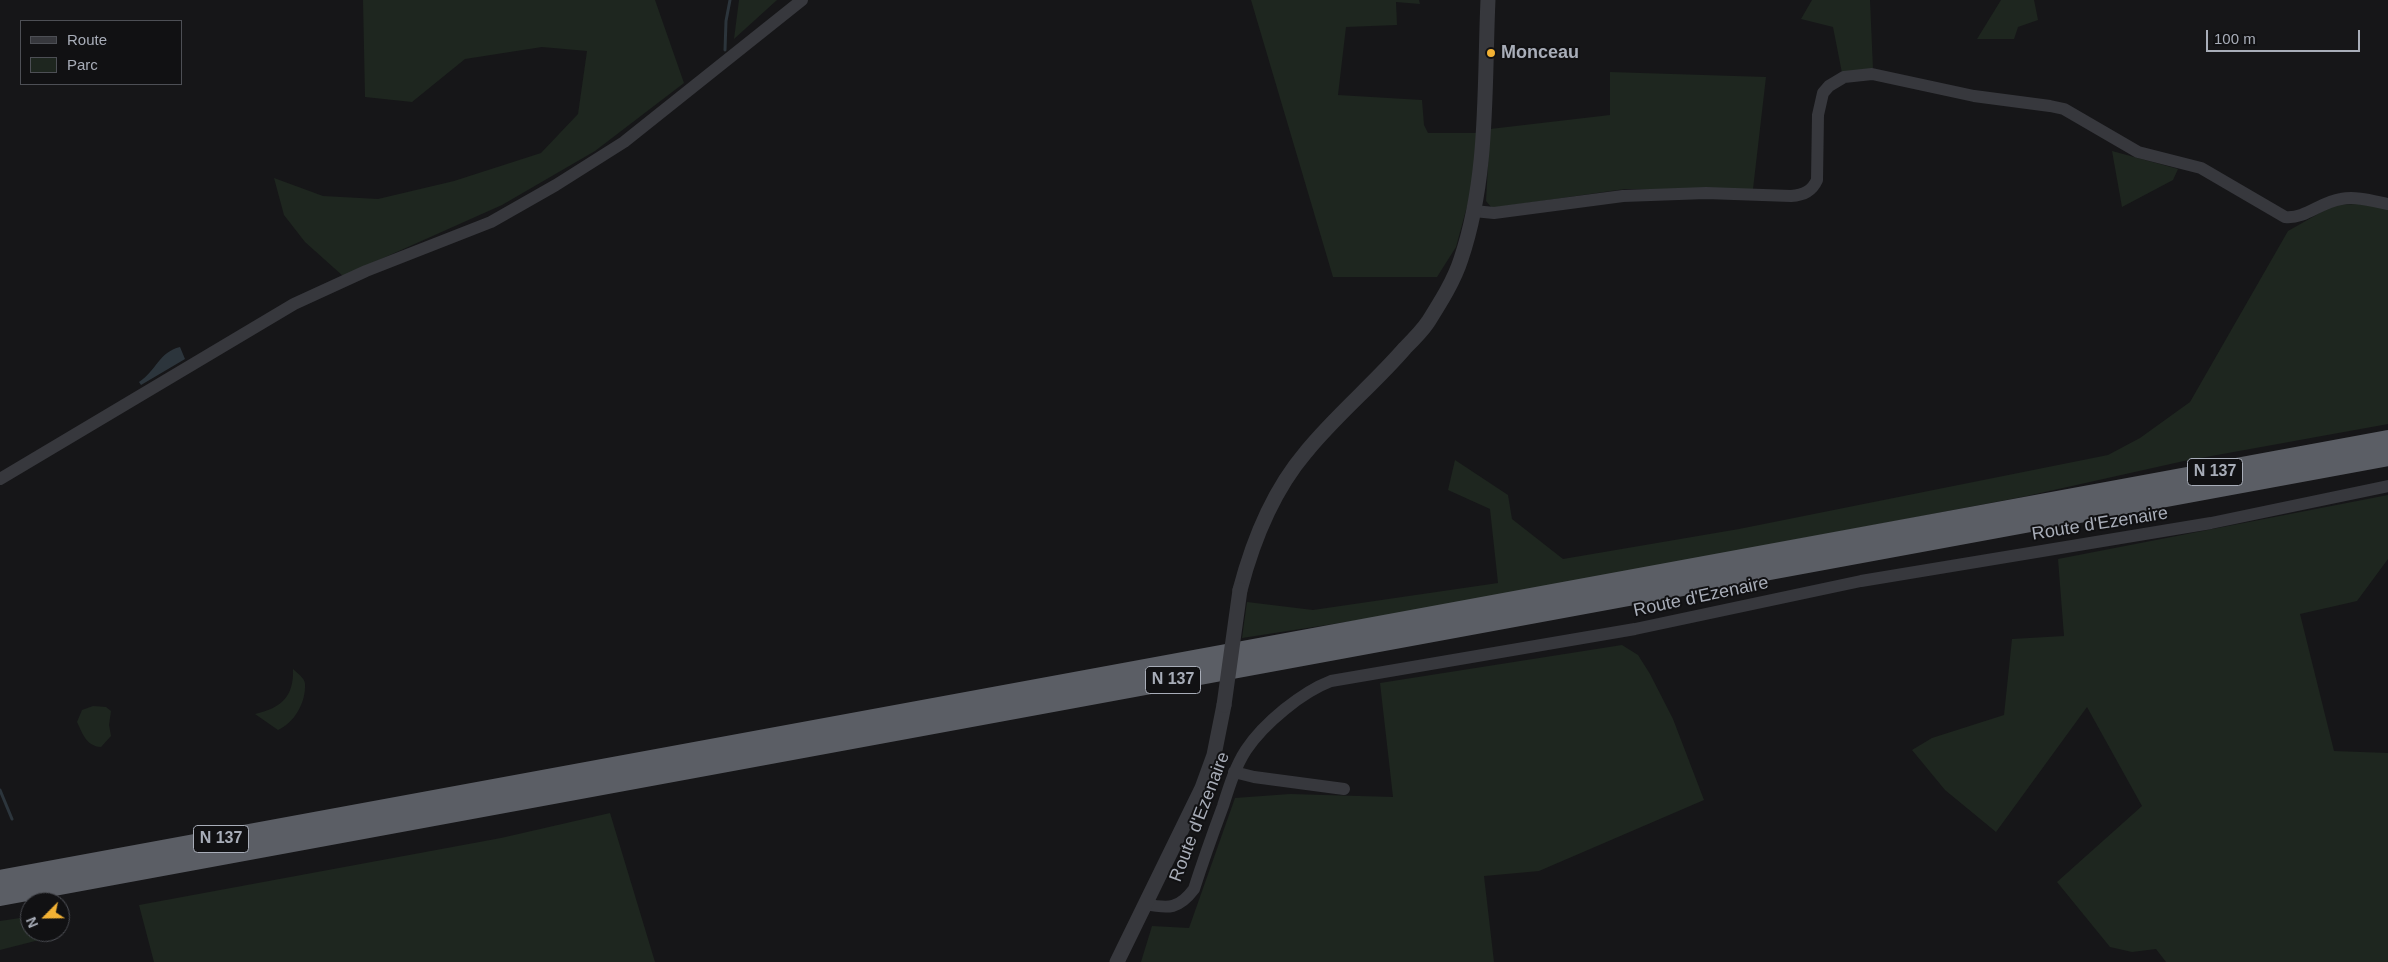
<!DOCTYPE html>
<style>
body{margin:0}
#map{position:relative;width:2388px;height:962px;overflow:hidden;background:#161618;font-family:Helvetica,sans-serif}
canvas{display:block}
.legend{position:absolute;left:20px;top:20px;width:162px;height:65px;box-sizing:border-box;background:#111113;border:1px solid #4d4f55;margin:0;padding:6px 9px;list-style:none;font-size:15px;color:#a8adb8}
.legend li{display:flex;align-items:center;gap:10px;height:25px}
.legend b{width:25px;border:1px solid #4d4f55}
.north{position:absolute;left:20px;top:892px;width:50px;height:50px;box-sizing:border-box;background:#111113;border:1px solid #4d4f55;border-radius:50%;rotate:247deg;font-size:14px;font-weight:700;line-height:20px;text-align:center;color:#a8adb8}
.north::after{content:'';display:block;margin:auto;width:18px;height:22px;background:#f2b134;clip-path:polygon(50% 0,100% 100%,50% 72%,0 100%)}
.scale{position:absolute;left:2206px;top:30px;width:154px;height:22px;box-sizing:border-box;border:2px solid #a8adb8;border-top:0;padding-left:6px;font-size:15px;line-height:18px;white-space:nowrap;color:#a8adb8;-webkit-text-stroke:4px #111113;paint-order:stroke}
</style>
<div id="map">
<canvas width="2388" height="962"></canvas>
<ul class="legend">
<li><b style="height:6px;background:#37383d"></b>Route</li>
<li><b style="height:14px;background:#1e261f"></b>Parc</li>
</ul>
<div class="north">N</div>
<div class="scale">100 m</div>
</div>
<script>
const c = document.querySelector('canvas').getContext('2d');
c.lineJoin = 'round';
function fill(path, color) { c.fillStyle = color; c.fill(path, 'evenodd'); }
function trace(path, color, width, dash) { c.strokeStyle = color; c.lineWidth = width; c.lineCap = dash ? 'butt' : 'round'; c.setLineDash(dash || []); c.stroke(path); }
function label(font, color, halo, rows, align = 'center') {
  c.font = font + ' Helvetica,sans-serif'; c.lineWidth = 4; c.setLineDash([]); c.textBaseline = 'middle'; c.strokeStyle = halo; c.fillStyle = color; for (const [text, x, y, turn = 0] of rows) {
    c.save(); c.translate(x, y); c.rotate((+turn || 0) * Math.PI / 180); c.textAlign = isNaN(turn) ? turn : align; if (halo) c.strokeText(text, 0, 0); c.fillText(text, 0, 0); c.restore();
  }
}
fill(new Path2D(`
 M363,0h292l29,83 -89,68 -93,54 -159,71 -38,-34 -21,-27 -10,-37 49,18 55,3 76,-18 87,-28 37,-39 9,-63 -45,-4 -77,12 -53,43 -47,-5z
 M739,0h38l-43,39z
 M1251,0h168l1,4 -24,-2 1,23 -51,2 -8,68 84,5 2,25 4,8h50l-5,51 -17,63 -19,30h-104z
 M1812,0h58l3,69 -31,4 -9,-46 -32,-8z
 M2001,0h33l4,20 -20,7 -4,12h-37z
 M1610,72l156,5 -13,112h-128l-133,19 -6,-7 4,-72 120,-14z
 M2112,151l66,18 -5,11 -51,27z
 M2359,204l29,4v216l-204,37 -157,35 -126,24 -509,95 -150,23 5,-36 66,8 185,-27 -8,-74 -42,-19 7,-30 53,35 4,24 51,40 176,-30 369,-74 32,-17 50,-36 98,-171 46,-26z
 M2388,495v64l-31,42 -57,13 34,137 54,2v209h-222l-10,-13 -24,3 -22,-5 -53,-65 85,-76 -55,-99 -91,125 -51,-42 -33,-40 20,-12 72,-23 8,-76 52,-3 -6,-77z
 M1622,645l16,10 12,19 23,45 31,81 -165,71 -55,5 10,86h-353l11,-36 37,2 46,-130 55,-4 103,3 -13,-114z
 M293,669c4,4 12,9 12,15 1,19 -11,39 -27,46l-23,-16c26,-6 39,-17 38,-45z
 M93,706l13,1 5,4 -2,14 2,11 -10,11c-15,-1 -18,-13 -24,-25l5,-12z
 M610,813l45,149h-501l-15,-57 362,-67z
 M20,918l3,4 7,-2v12h24l-11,7 -43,11v-29z`), '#1e261f');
fill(new Path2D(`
 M180,347l5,12 -44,26 -2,-3c17,-11 20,-30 41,-35z`), '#2c353c');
trace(new Path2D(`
 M725,50l1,-29 4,-21
 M0,790l12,29`), '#2c353c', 3);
trace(new Path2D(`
 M1474,211l20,2 129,-17 83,-3 85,3c13,-1 21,-5 26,-16l1,-65 5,-22 6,-7 15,-9 28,-3 102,22 76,10 14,3 74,43 63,16 84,49c21,2 35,-15 56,-18 15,-3 32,2 47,5
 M0,479l294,-175 72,-33 125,-49 65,-37 68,-43 178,-142
 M1234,772l20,5 90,12
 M1145,904c24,5 34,5 49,-15 9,-28 19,-56 29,-83 6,-19 12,-39 23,-56 18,-27 56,-58 85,-69l304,-52 226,-48 350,-58 177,-37`), '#37383d', 12);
trace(new Path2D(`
 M1240,590c13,-50 32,-98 66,-138 30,-37 68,-68 99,-104 8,-8 17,-17 23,-26 12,-19 26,-41 33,-63 28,-83 23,-173 27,-259
 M1117,962l85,-174 12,-33 10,-50`), '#37383d', 15);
trace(new Path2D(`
 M0,880l2388,-440
 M0,896l2388,-440`), '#5b5e65', 20);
trace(new Path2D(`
 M1224,705l16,-115`), '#37383d', 15);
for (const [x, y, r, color] of [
 [1491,53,5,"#f2b134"]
]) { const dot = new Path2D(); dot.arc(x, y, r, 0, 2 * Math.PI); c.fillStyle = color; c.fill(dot); trace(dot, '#111113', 2); }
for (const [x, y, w] of [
 [2215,472,55],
 [1173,680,55],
 [221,839,55]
]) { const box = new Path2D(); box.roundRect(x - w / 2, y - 13.5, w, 27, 4); c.fillStyle = '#111113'; c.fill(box); trace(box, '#a8adb8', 1); }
label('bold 16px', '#a8adb8', null, [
 ["N 137",2215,472],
 ["N 137",1173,680],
 ["N 137",221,839]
]);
label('bold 18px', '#a8adb8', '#111113', [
 ["Monceau",1501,53]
], 'left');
label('18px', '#a8adb8', '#111113', [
 ["Route d'Ezenaire",2100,524,-9],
 ["Route d'Ezenaire",1701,597,-12],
 ["Route d'Ezenaire",1200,817,-69]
]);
</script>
